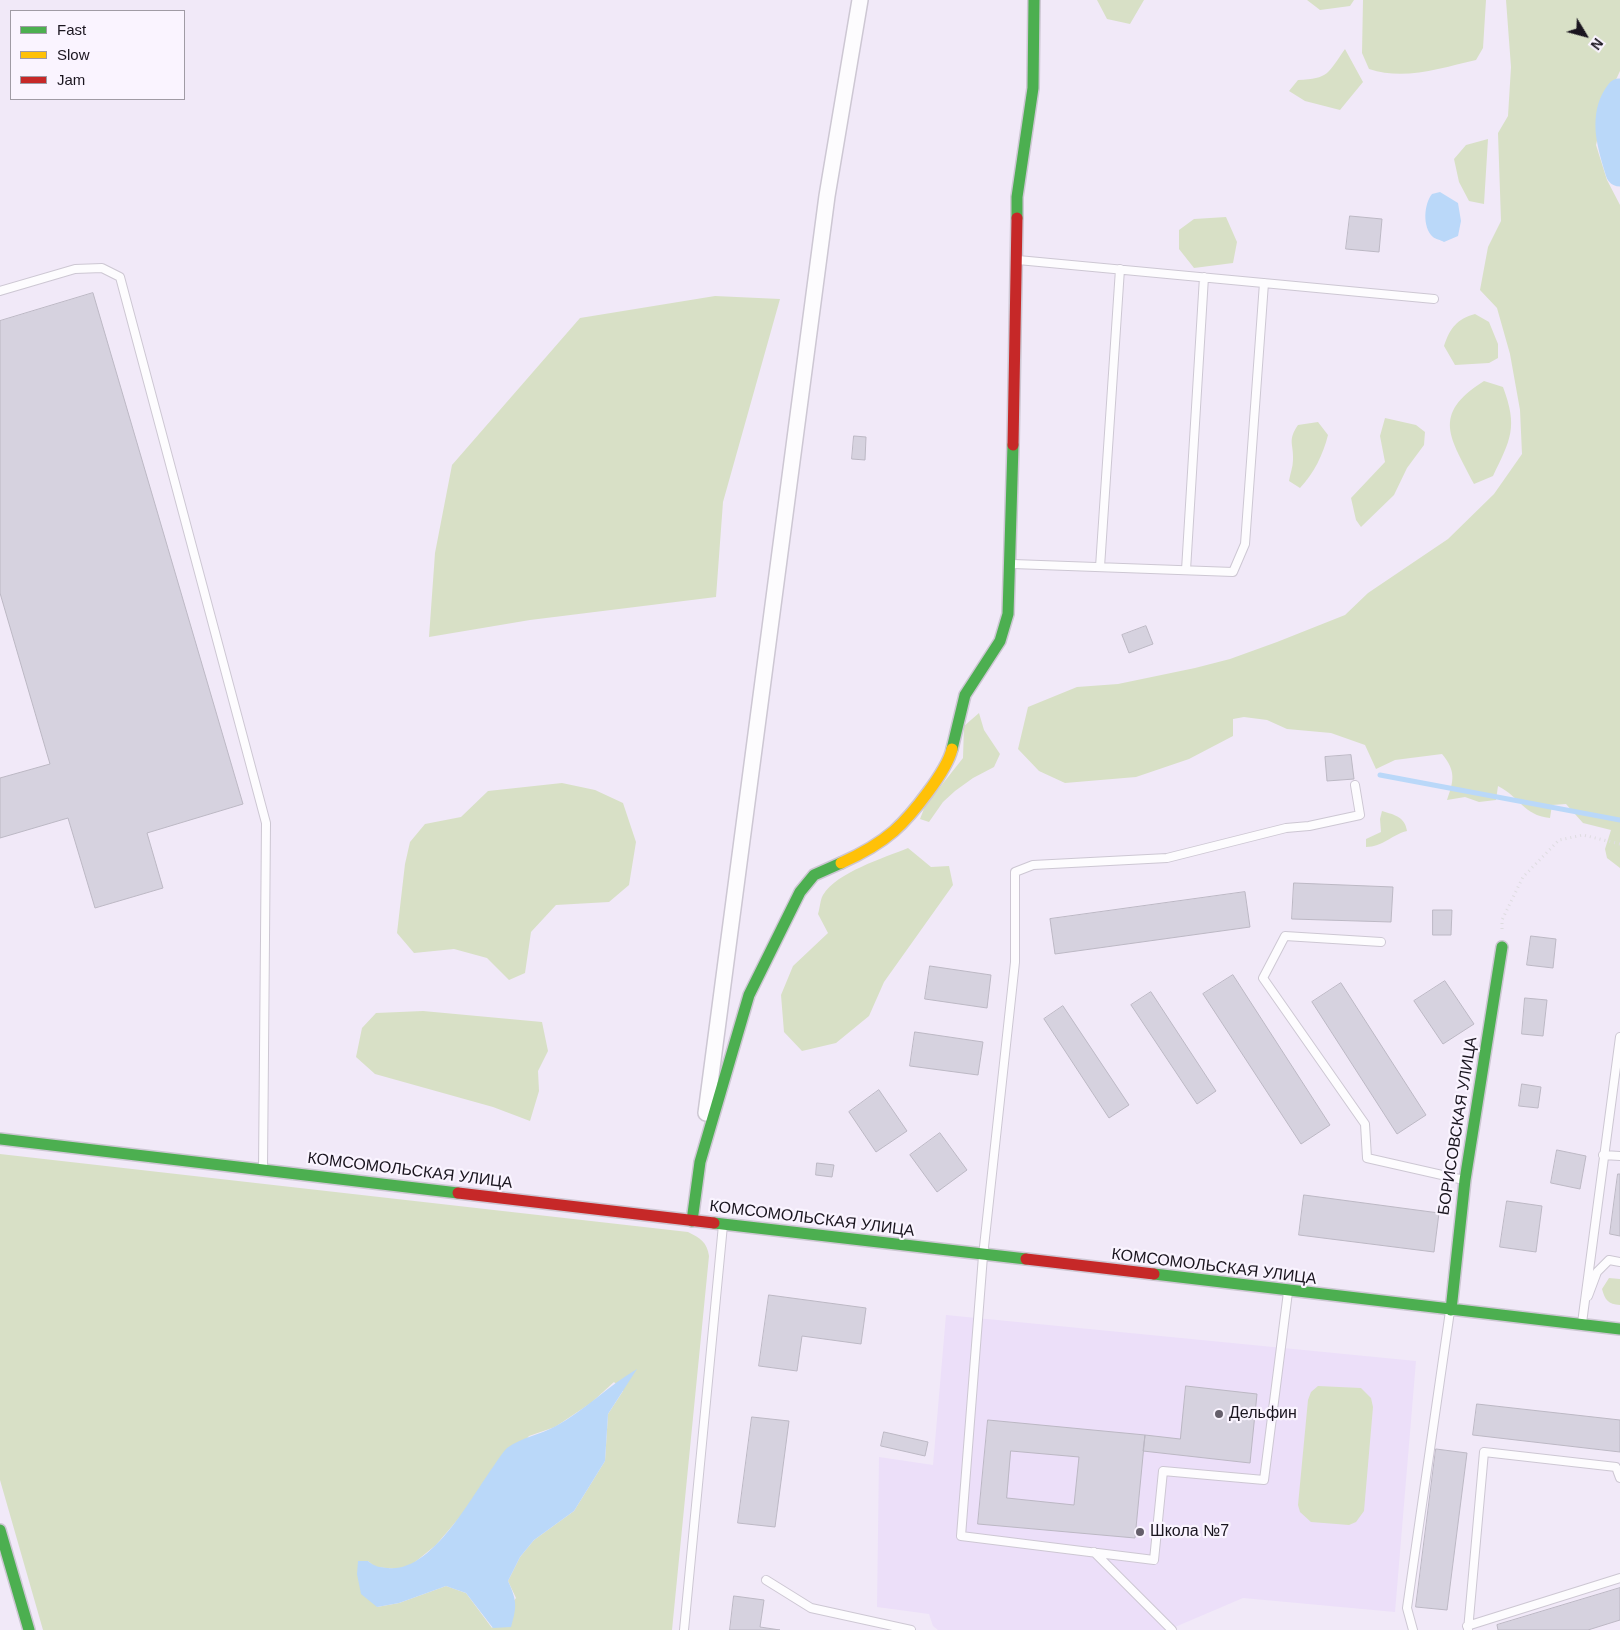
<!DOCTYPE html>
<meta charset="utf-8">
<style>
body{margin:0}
#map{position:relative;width:1620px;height:1630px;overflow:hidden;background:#f1e9f8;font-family:Arial,sans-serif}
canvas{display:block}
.legend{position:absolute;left:10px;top:10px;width:175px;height:90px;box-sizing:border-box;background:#faf4ff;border:1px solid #a09ba5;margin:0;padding:6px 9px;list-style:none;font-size:15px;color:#1a151f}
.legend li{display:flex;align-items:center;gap:10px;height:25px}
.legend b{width:25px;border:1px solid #a09ba5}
.north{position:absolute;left:1560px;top:10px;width:50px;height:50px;-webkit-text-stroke:4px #faf4ff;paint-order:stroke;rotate:127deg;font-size:14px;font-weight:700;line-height:20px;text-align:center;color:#1a151f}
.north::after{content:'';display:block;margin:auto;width:18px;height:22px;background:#1a151f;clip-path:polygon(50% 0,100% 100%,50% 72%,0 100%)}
</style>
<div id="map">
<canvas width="1620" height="1630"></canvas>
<ul class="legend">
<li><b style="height:6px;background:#4caf50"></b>Fast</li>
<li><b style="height:6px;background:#ffc107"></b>Slow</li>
<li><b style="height:6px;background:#c62828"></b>Jam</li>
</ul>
<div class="north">N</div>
</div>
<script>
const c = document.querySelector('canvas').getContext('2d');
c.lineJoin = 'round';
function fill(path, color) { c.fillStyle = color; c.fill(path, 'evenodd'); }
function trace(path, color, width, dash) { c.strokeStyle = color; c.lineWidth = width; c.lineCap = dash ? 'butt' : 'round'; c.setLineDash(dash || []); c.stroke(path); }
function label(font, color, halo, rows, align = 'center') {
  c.font = font + ' Arial,sans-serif'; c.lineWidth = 4.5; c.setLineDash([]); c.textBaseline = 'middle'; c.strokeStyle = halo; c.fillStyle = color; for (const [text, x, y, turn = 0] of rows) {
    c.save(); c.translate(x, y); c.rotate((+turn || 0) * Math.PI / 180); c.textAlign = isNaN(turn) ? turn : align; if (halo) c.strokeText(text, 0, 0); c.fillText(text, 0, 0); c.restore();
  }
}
fill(new Path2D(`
 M946,1315l470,46 -21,251 -152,-14 -75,32h-230l-5,-4 -4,-12 -52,-7 2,-150 54,8z`), '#ecdff9');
fill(new Path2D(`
 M1097,0h47l-14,24 -23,-5z
 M1307,0h47l-4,6 -30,4z
 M1363,0h123l-3,48 -7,12c-36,8 -71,21 -107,9l-7,-16z
 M1506,0h114v71l-14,30 -10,44 11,35 13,25v663l-13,-10 -2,-9 6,-19 -28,-7 -17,-19 -14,1 -2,13c-27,-3 -30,-21 -52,-32l-2,14 -17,2 -14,-5 -18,3c7,-20 9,-29 -5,-46l-47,6 -19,9 -11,-24 -34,-12 -44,-4 -20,-9 -23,-3 -11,2v17l-44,23 -53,18 -71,6 -26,-12 -21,-22 10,-42 49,-20 41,-3 77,-16 35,-9 47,-17 68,-27 23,-22 80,-54 46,-45 28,-40 -2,-44 -10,-56 -13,-46 -17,-18 8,-43 13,-26 -3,-88 10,-17 3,-49z
 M1345,49l18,33 -23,28 -35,-9 -16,-10 9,-11c31,-1 30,-7 47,-31z
 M1488,139l-4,65 -15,-3 -10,-19 -5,-23 12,-14z
 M1226,217l11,25 -4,21 -39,5 -15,-19v-19l15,-11z
 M715,296l65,3 -57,203 -7,95 -186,23 -101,17 6,-84 17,-88 128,-147z
 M1475,314l14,8 9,22v14l-9,5 -34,2 -11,-19c6,-18 13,-27 31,-32z
 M1484,381l19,6c15,40 8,52 -10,89l-19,8c-23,-46 -44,-69 10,-103z
 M1385,418l31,7 9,7 -1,13 -17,23 -13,27 -33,32 -5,-7 -5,-22 34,-36 -5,-26z
 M1318,422l10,13c-5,20 -14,38 -28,53l-11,-7c1,-7 4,-14 4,-21 1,-16 -6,-19 5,-35z
 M979,713l5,17 16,24 -6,13 -21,11 -18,13 -12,11 -14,20 -9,-3 5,-13 38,-48 1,-32z
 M562,783l33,7 28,13 13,39 -7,43 -20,17 -53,3 -25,27 -6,41 -16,7 -22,-22 -33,-9 -40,4 -17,-20 8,-69 5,-22 15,-18 36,-7 27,-26z
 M1382,811c13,4 23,6 25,20 -16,4 -24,16 -41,16v-8l15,-7 -1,-13z
 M908,848l23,19 18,-1 4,19 -69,97 -15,34 -33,27 -34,8 -18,-19 -3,-37 12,-29 35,-33 -10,-19c2,-6 2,-14 5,-19 14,-23 61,-37 85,-47z
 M423,1011l119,11 6,29 -10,20 1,20 -9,30 -37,-14 -118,-33 -19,-17 6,-29 14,-15z
 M0,1154l688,78c12,6 19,10 21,24l-37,374h-629l-43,-150zM614,1382l9,9 -15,23 -3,47 -31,50 -40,29 -14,17 -12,24 8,17 -24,30 -26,-35 -20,-7 -47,17 -22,4 -9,-46 7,6 22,2 12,-2 27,-22 93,-109 26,-9 36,-24z
 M1609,1278l11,1v26c-12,-1 -15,-5 -18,-16z
 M1318,1386l43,2 10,10 2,9 -9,104 -8,11 -7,3 -38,-3 -11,-10 -2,-7 10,-105 3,-8z`), '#d8e0c6');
fill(new Path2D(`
 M1440,192l18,11 3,18 -3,15 -14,6c-3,-2 -9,-3 -11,-5 -11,-10 -9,-33 -1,-43z
 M637,1369l-29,45 -3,47 -31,50 -40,29 -14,17 -12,24c9,20 9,25 3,46l-18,1 -27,-35 -20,-7 -47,17 -22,4 -16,-13 -4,-20 1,-13h10c7,6 11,6 20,7 44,5 83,-71 105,-101 4,-6 9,-14 14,-19 15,-11 33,-13 49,-22 29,-16 52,-40 81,-57z`), '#bad8f9');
trace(new Path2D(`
 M1380,775l240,45`), '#bad8f9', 5);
trace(new Path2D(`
 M1620,93c-18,23 -8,54 0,79`), '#bad8f9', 29);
const building = new Path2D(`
 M1350,216l32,3 -3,33 -33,-3z
 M93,293l150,511 -96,29 16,55 -68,20 -27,-90 -68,20v-60l50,-14 -50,-171v-272z
 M854,436l12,1 -1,23 -13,-1z
 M1146,626l7,18 -24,9 -7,-18z
 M1351,755l3,24 -27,2 -2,-24z
 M1294,883l99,4 -2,35 -99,-3z
 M1245,892l5,35 -195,27 -5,-35z
 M1433,910h19l-1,25h-18z
 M1531,936l25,3 -3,29 -26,-3z
 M930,966l61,9 -4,33 -62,-9z
 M1233,975l97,150 -29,19 -98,-150z
 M1445,981l29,43 -31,20 -29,-43z
 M1341,983l85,132 -29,19 -85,-132z
 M1151,992l65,99 -19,13 -66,-99z
 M1525,998l22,2 -4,36 -21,-2z
 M1063,1006l66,99 -20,13 -65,-99z
 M915,1032l68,10 -5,33 -68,-9z
 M1522,1084l19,3 -3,21 -19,-2z
 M879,1090l28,41 -31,21 -27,-40z
 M940,1133l27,37 -30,22 -27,-37z
 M1557,1150l29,6 -6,33 -29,-6z
 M817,1163l17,2 -2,12 -16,-2z
 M1618,1174h2v62l-10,-2z
 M1304,1195l135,18 -5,39 -135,-17z
 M1507,1201l35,5 -6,46 -36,-5z
 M769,1295l97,13 -5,36 -59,-8 -5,35 -38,-5z
 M1186,1386l71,8 -7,69 -107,-12 2,-16 35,4z
 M1477,1404l143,16v32l-147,-17z
 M752,1417l37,4 -14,106 -37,-4z
 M988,1420l157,15 -10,103 -157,-14zM1011,1451l68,6 -5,48 -67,-7z
 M884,1432l44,10 -3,14 -44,-10z
 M1436,1449l31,4 -20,157 -31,-3z
 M1620,1588v32l-32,10h-90l-1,-5z
 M734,1596l30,4 -4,27 20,3h-50z`);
fill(building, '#d6d2df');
trace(building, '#bcb8c4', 1);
const lane = new Path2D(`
 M1018,260l416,39
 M0,291l75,-22 27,-1 18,9 146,546 -3,345
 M1013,564l220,8 12,-28 19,-261
 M1100,567l20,-298
 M1186,570l18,-293
 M1381,942l-96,-6 -22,42 102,146 2,34 97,22
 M1603,1155l17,1
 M1288,1292l-24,188 -101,-9 -9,89 -193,-24 22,-280 32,-294v-90l18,-7 134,-7 119,-30 23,-2 51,-11 -5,-30
 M1588,1296l9,-24 12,-12 11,2
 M1582,1323l38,-286
 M1094,1552l78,78
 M766,1580l45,28 100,22
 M1467,1626l153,-48
 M684,1630l39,-405
 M1413,1630l-6,-22 43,-297
 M1468,1630l16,-178 132,15 4,11`);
const street = new Path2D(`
 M706,1113l121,-917 33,-196`);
const fast = new Path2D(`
 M1017,218v-21l16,-109 1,-88
 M952,749l13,-54 35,-54 8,-27 5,-169
 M0,1139l458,54
 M692,1221l8,-59 49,-167 51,-103 14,-17 27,-12
 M714,1223l312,36
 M1154,1274l466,55
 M1451,1310l14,-130 37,-233
 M0,1530l29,100`);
const slow = new Path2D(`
 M841,863c18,-8 38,-19 53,-32 18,-16 53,-60 58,-82`);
const jam = new Path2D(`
 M1013,445l4,-227
 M458,1193l256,30
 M1026,1259l128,15`);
trace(lane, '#cdc7d3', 10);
trace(street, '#cdc7d3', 18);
trace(fast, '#cdc7d3', 14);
trace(slow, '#cdc7d3', 14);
trace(jam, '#cdc7d3', 14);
trace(new Path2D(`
 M1502,929v-9l21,-43 36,-37 24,-5 37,9`), '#dedce0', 3, [1, 4]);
trace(lane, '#fdfcfe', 8);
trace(street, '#fdfcfe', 15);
trace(fast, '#4caf50', 11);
trace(slow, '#ffc107', 11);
trace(jam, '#c62828', 11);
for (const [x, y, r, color] of [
 [1219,1414,5,"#655f6b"],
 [1140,1532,5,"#655f6b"]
]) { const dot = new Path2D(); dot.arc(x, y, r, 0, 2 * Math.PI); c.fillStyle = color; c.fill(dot); trace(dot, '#faf4ff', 2); }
label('16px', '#1a151f', '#faf4ff', [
 ["БОРИСОВСКАЯ УЛИЦА",1458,1126,-81],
 ["КОМСОМОЛЬСКАЯ УЛИЦА",410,1171,7],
 ["КОМСОМОЛЬСКАЯ УЛИЦА",812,1219,7],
 ["КОМСОМОЛЬСКАЯ УЛИЦА",1214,1267,7]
]);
label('16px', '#1a151f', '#faf4ff', [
 ["Дельфин",1229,1414],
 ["Школа №7",1150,1532]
], 'left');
</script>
